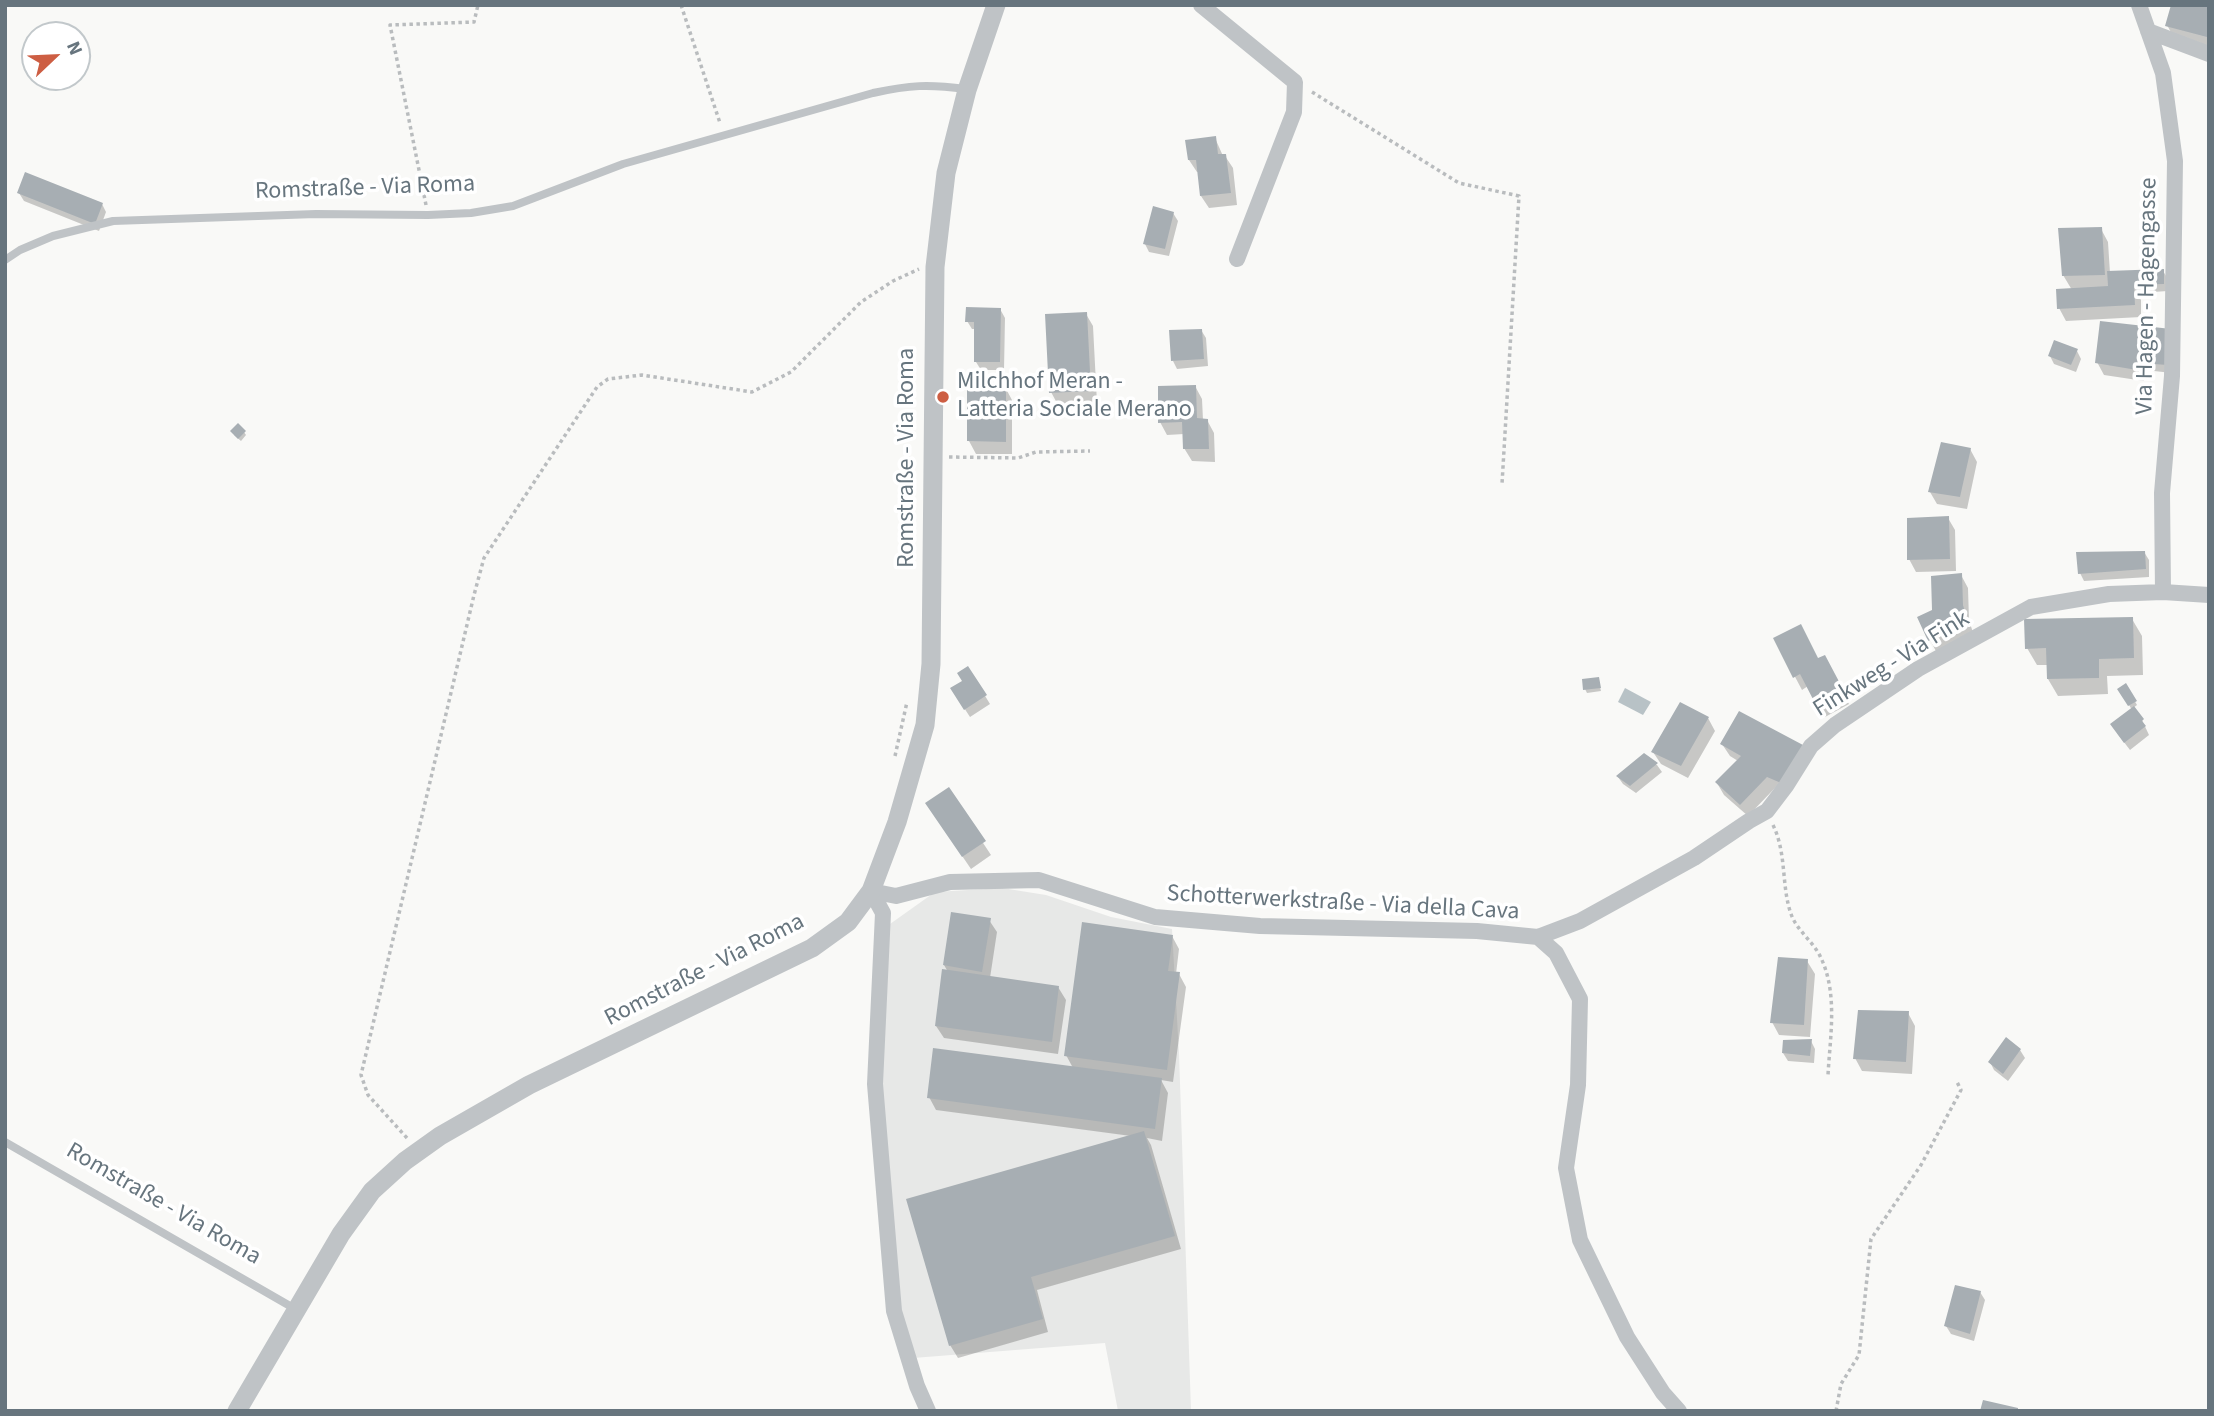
<!DOCTYPE html>
<meta charset="utf-8">
<style>
body{margin:0}
#map{position:relative;width:2214px;height:1416px;overflow:hidden;background:#f9f9f7;font-family:"Source Sans 3",sans-serif}
canvas{display:block}
.frame{position:absolute;inset:0;border:7px solid #67757e;pointer-events:none}
.north{position:absolute;left:21px;top:21px;width:70px;height:70px;box-sizing:border-box;background:#fff;border:2px solid #c2c8cb;border-radius:50%;rotate:67deg;font-size:19px;font-weight:700;line-height:28px;text-align:center;color:#67757e}
.north::after{content:'';display:block;margin:auto;width:24px;height:32px;background:#cd5e43;clip-path:polygon(50% 0,100% 100%,50% 72%,0 100%)}
</style>
<div id="map">
<canvas width="2214" height="1416"></canvas>
<div class="frame"></div>
<div class="north">N</div>
</div>
<script>
const c = document.querySelector('canvas').getContext('2d');
c.lineJoin = 'round';
function fill(path, color) { c.fillStyle = color; c.fill(path, 'evenodd'); }
function trace(path, color, width, dash) { c.strokeStyle = color; c.lineWidth = width; c.lineCap = dash ? 'butt' : 'round'; c.setLineDash(dash || []); c.stroke(path); }
function label(font, color, halo, rows, align = 'center') {
  c.font = font + ' "Source Sans 3",sans-serif'; c.lineWidth = 7; c.setLineDash([]); c.textBaseline = 'middle'; c.strokeStyle = halo; c.fillStyle = color; for (const [text, x, y, turn = 0] of rows) {
    c.save(); c.translate(x, y); c.rotate((+turn || 0) * Math.PI / 180); c.textAlign = isNaN(turn) ? turn : align; if (halo) c.strokeText(text, 0, 0); c.fillText(text, 0, 0); c.restore();
  }
}
fill(new Path2D(`
 M1002,888l44,7 65,22 61,12 7,124 12,358h-73l-13,-68 -192,15 -15,-51 -19,-212 11,-171 45,-32z`), '#e7e8e7');
fill(new Path2D(`
 M1625,688l26,14 -8,13 -25,-13z`), '#b8c2c6');
fill(new Path2D(`
 M2209,5v42l-35,-9 -7,-13z
 M1215,138l8,18h2l8,12 4,37 -28,3 -8,-12 -2,-24h-2l-8,-12z
 M19,193l83,11 4,8 -7,19 -75,-30z
 M1173,213l5,8 -9,35 -20,-4 -4,-8z
 M2101,229l7,13 2,31 53,-2 5,8v12l-31,2 4,7v17l-75,4 -7,-13 13,-18 -9,-15z
 M1000,309l5,9 -1,52h-23l-5,-8v-33h-4l-5,-8z
 M1086,314l7,12 4,77 -39,2 -7,-13z
 M2143,328l29,45 -27,-3 -1,11 -40,-6 -7,-13z
 M1201,330l5,8 2,28 -31,3 -4,-8z
 M2207,337h2v19l-2,-2z
 M2077,351l4,8 -5,13 -22,-8 -4,-8z
 M1195,386l7,13 1,21h4l7,13 1,29 -23,-1 -8,-13v-14l-17,1 -7,-13z
 M1005,387l7,13v54h-36l-7,-13z
 M244,432l2,3 -5,6 -7,-6z
 M1970,449l7,13 -10,47 -30,-5 -7,-12z
 M1948,518l7,12 1,41 -40,1 -7,-13z
 M2144,552l5,8v17l-65,4 -4,-8z
 M1961,575l7,13 1,32 6,19 -38,14 -7,-13 3,-29z
 M2132,619l10,17 1,39 -36,1 1,18 -50,2 -10,-17v-14h-11l-10,-17z
 M1775,639l43,21 14,10 17,34 -24,13 -17,-31 -6,4z
 M968,668l22,36 -20,13 -13,-20z
 M1598,679l3,12 -14,2 -2,-4z
 M2126,686l11,19 -4,3 9,12 7,15 -19,15 -13,-17 15,-23 -12,-20z
 M1708,718l7,13 -27,47 -27,-14 -8,-12z
 M1722,744l87,15 -35,30 -26,27 -24,-21 -7,-12 21,-22 -8,-5z
 M1644,756l13,9 5,7 -26,21 -13,-9 -5,-7z
 M948,790l43,65 -20,14 -36,-53z
 M989,920l8,12 -7,46 68,9 8,13 -8,54 -114,-16 -8,-12 12,-54 -4,-7z
 M1172,936l7,13 -3,25h3l7,13 -13,95 -12,-2 7,13 -6,48 -15,-3 4,7 30,104 -144,41 11,42 -90,26 -8,-13 181,-209 -195,-26 -7,-13 144,-29 -7,-13z
 M1807,961l8,13 -5,63 -31,-2 -7,-13z
 M1908,1013l7,13 -3,48 -50,-3 -7,-13z
 M1811,1041l4,8 -1,14 -26,-2 -5,-8z
 M2020,1050l5,8 -17,23 -14,-11 -4,-8z
 M1980,1292l5,8 -11,41 -23,-7 -5,-8z`), '#0003');
fill(new Path2D(`
 M2171,5h38l-2,32 -42,-11z
 M1216,136l2,18h8l5,39 -31,3 -4,-36h-8l-3,-20z
 M25,172l78,31 -8,21 -78,-31z
 M1153,206l21,6 -9,37 -22,-5z
 M2102,227l3,48 -43,1 -4,-48z
 M2164,269v15l-30,1 1,20 -78,4 -1,-20 52,-3 -1,-15z
 M966,307l35,1 -1,54h-26v-40h-9z
 M1087,312l4,79 -42,2 -4,-79z
 M2100,321l71,8 -3,36 -30,-2 -1,7 -42,-7z
 M1202,329l2,30 -33,2 -2,-31z
 M2054,340l24,9 -7,16 -23,-9z
 M967,385h39v57l-39,-1z
 M1196,385l1,33 11,1 1,30h-26l-1,-27 -24,1v-37z
 M238,423l8,8 -8,8 -8,-8z
 M1941,442l30,6 -11,49 -32,-5z
 M1949,516l1,43 -43,1v-42z
 M2145,551l1,18 -68,5 -2,-22z
 M1962,573l1,32 6,21 -41,15 -11,-24 15,-7 -1,-34z
 M2133,617l1,41 -35,1v19l-52,1 -1,-31 -21,1 -1,-30z
 M1801,624l17,34 7,-3 19,36 -28,14 -16,-31 -7,4 -20,-40z
 M968,666l19,29 -23,15 -14,-22 12,-7 -5,-8z
 M1599,677l2,11 -18,2 -1,-11z
 M2126,683l11,18 -9,5 -11,-17z
 M1680,702l29,15 -28,49 -30,-14z
 M2134,706l10,13 -2,2 4,5 -22,17 -14,-19z
 M1739,711l64,34 -22,38 -14,-6 -27,28 -25,-23 26,-26 -21,-12z
 M1644,753l14,10 -28,23 -14,-10z
 M949,787l37,54 -24,16 -37,-54z
 M951,912l40,6 -9,54 -39,-7z
 M1082,922l91,13 -5,36 12,1 -13,98 -103,-14z
 M1778,957l30,2 -4,66 -34,-2z
 M942,969l117,17 -7,56 -117,-16z
 M1858,1010l51,1 -3,51 -53,-3z
 M2006,1037l15,12 -18,25 -15,-12z
 M1812,1039l-2,17 -28,-3 1,-13z
 M933,1048l229,30 -7,51 -228,-31z
 M1144,1131l31,105 -144,41 12,42 -94,27 -43,-147z
 M1955,1285l26,6 -11,43 -26,-8z
 M1983,1400l35,8v3h-38z`), '#a7aeb3');
trace(new Path2D(`
 M681,5l39,118
 M1312,92l147,91 60,13 -17,288
 M426,205l-36,-180 84,-3 4,-17
 M949,457l69,1 18,-6 54,-1
 M895,756l12,-54
 M1773,825c14,29 8,60 18,89 6,17 23,28 30,44 17,36 9,79 7,117
 M407,1138l-39,-43 -7,-20 113,-480 10,-37 113,-171 11,-8 34,-4 110,17 39,-20 70,-70 32,-21 26,-12
 M1836,1411l5,-27 18,-29 12,-116 50,-74 40,-75 -5,-10`), '#b9bcbe', 3.5, [3.5, 3.5]);
trace(new Path2D(`
 M5,260l15,-10 33,-14 60,-15 203,-7 112,1 43,-2 42,-7 110,-42 250,-71c37,-8 55,-9 93,-4
 M5,1142l292,168`), '#bfc3c6', 8);
trace(new Path2D(`
 M1201,5l94,77 -1,30 -57,147
 M2139,5l24,68 12,88 -3,215 -10,117 1,99
 M2148,31l61,23
 M1538,937l42,-16 114,-63 55,-37 18,-10 19,-25 25,-40 24,-21 83,-56 113,-62 78,-13 54,-2 46,3
 M928,1411l-11,-25 -23,-75 -19,-227 8,-171 -12,-22 25,5 54,-14 89,-2 116,37 105,9 217,5 61,6 18,16 24,46 -2,86 -12,83 14,72 47,97 36,56 16,18`), '#bfc3c6', 16);
trace(new Path2D(`
 M237,1411l104,-177 31,-43 33,-30 35,-25 89,-51 283,-137 36,-26 23,-31 26,-69 28,-97 6,-61 4,-397 11,-94 21,-83 29,-85`), '#bfc3c6', 19);
for (const [x, y, r, color] of [
 [943,397,7,"#cd5e43"]
]) { const dot = new Path2D(); dot.arc(x, y, r, 0, 2 * Math.PI); c.fillStyle = color; c.fill(dot); trace(dot, '#fff', 2.5); }
label('24px', '#67757e', '#fff', [
 ["Romstraße - Via Roma",365,189,-2],
 ["Via Hagen - Hagengasse",2148,296,-89],
 ["Romstraße - Via Roma",908,458,-90],
 ["Finkweg - Via Fink",1892,665,-32],
 ["Schotterwerkstraße - Via della Cava",1343,904,3],
 ["Romstraße - Via Roma",705,971,-27],
 ["Romstraße - Via Roma",163,1205,30]
]);
label('24px', '#67757e', '#fff', [
 ["Milchhof Meran -",957,383],
 ["Latteria Sociale Merano",957,411]
], 'left');
</script>
